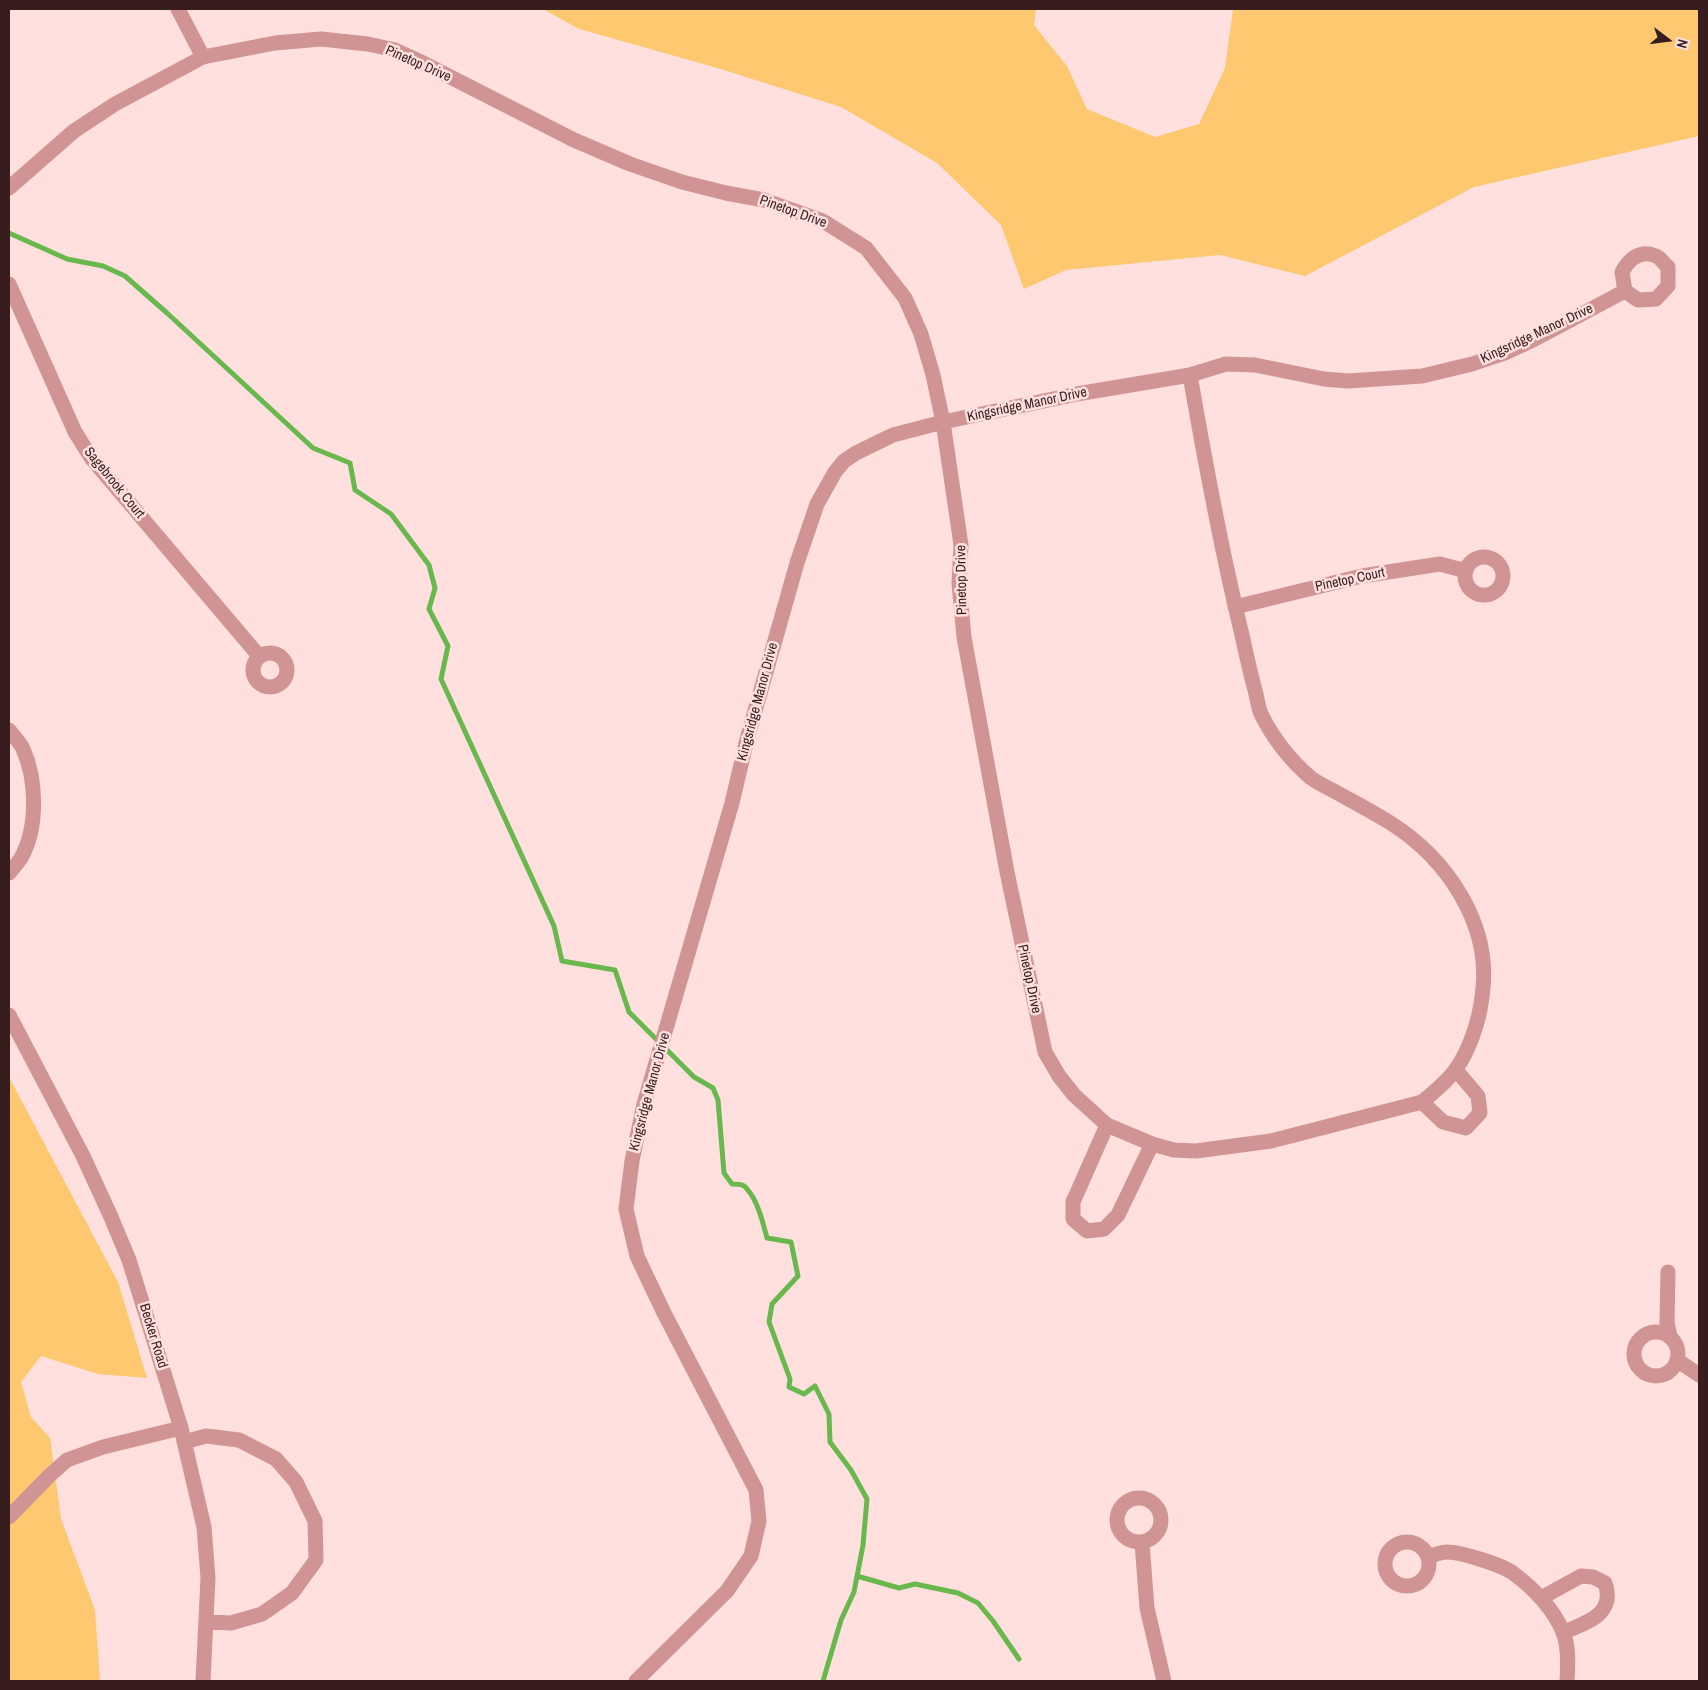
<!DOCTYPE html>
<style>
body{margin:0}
#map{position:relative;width:1708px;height:1690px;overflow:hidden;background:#ffe0df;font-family:"Archivo Narrow",sans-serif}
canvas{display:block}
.frame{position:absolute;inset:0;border:10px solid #381d1e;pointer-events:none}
.north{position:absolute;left:1643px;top:15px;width:50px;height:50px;-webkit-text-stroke:4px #ffe0df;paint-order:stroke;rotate:105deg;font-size:14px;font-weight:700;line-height:20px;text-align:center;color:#381d1e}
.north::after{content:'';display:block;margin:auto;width:18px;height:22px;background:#381d1e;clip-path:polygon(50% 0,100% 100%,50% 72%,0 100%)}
</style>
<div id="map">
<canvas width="1708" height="1690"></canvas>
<div class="frame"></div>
<div class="north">N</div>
</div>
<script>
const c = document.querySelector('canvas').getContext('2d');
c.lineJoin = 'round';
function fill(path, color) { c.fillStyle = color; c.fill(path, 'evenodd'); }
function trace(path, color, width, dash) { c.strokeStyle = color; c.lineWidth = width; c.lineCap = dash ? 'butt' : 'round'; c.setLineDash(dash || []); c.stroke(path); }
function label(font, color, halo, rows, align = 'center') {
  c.font = font + ' "Archivo Narrow",sans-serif'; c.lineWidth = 5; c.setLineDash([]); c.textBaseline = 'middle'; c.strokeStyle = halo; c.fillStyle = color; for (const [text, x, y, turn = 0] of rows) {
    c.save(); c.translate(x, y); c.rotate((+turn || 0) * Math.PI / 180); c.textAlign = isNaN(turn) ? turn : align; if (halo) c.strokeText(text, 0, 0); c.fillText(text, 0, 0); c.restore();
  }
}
fill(new Path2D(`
 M543,9h493l-2,16 33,41 20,43 68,28 44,-13 26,-56 8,-59h466v127l-225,51 -169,89 -85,-21 -154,15 -42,19 -23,-64 -64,-62 -96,-56 -127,-40 -135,-38z
 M9,1077l109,205 29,96 -49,-4 -57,-18 -20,26 10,35 19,21 11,81 34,91 5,71h-91z`), '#fec870');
trace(new Path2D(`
 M9,233l58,26 36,7 22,10 42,37 146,135 37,15 5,27 36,24 38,51 6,23 -6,21 19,37 -7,33 113,247 8,35 53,9 14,42 65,65 19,11 5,12 6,73 8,11c6,0 12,0 15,5 11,12 16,34 20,49l24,4 7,34 -26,28 -3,18 21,57 -1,8 15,7 11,-8 14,28 1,28 21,28 16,29 -4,46 -9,47 -13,28 -18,61
 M857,1576l42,12 16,-4 43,9 20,10 15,18 26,38`), '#69b84e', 5);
trace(new Path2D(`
 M178,9l25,48
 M9,188l65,-57 41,-27 88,-47 72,-14 46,-4 47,5 27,6 24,11 155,79 56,24 52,18 44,11 38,7 59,21 43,27 39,50 16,36 12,41 10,47 18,123 -2,38 5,54 43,235 38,180 14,24 15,19 33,30 45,19 22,6 22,1 75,-10 151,-39c12,-10 25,-20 34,-33 14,-20 23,-48 26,-72 11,-71 -34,-138 -93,-175 -18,-11 -37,-21 -55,-31 -8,-4 -16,-8 -23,-13 -20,-17 -38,-40 -50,-64 -3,-7 -4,-17 -6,-24 -5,-18 -9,-37 -13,-55 -21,-86 -37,-173 -52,-260
 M9,284l66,148 17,27 167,197
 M1465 576a19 19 0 1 1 38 0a19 19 0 1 1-38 0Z
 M1235,607l127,-31 78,-12 26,7
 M253 670a17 17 0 1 1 34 0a17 17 0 1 1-34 0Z
 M9,730c4,6 11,12 14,19 14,31 15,79 -2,109 -3,5 -8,10 -12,15
 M9,1015l74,141 28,61 18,43 52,168 23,99 4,51 -5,103
 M1422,1102l21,20 23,6 14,-15 -2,-17 -22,-26
 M1107,1125l-34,77v17l14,12 17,-2 14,-14 34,-71
 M1668,1272l-1,51 3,13
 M1634 1354a22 22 0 1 1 44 0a22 22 0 1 1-44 0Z
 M1677,1360l22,15
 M184,1442l22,-6 33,4 37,19 20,23 19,39 1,39 -24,33 -30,21 -31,9 -24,-1
 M1117 1520a22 22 0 1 1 44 0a22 22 0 1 1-44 0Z
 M9,1517l40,-41 18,-16 36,-13 78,-19
 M1385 1564a22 22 0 1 1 44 0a22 22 0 1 1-44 0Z
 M1142,1543l5,65 17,73
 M1428,1557c6,-2 13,-5 19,-5 14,0 55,13 66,21 20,15 40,35 50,59 6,14 5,34 4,49
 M1541,1598l40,-22 12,1 12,6c11,32 -19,39 -42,50
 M636,1681l91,-90 24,-35 8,-35 -3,-31 -93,-179 -26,-55 -11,-47 6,-48 12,-57 88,-301 15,-64 50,-176 20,-59 18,-32 9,-11 12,-8 37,-18 50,-13 134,-28 113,-19 36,-11 29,1 69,14 24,2 74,-5 50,-12 33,-11 30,-14 90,-48 -3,-19c7,-13 18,-23 34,-16 4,1 8,8 12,11v19l-12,13 -18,1 -13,-9`), '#d09494', 15);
label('14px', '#381d1e', '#ffe0df', [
 ["Pinetop Drive",418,64,24],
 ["Pinetop Drive",793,212,20],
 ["Kingsridge Manor Drive",1537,334,-25],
 ["Kingsridge Manor Drive",1027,405,-12],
 ["Sagebrook Court",114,483,51],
 ["Pinetop Drive",962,580,-91],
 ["Pinetop Court",1350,580,-12],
 ["Kingsridge Manor Drive",758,702,-75],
 ["Pinetop Drive",1029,979,78],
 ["Kingsridge Manor Drive",650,1092,-75],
 ["Becker Road",153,1336,73]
]);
</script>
